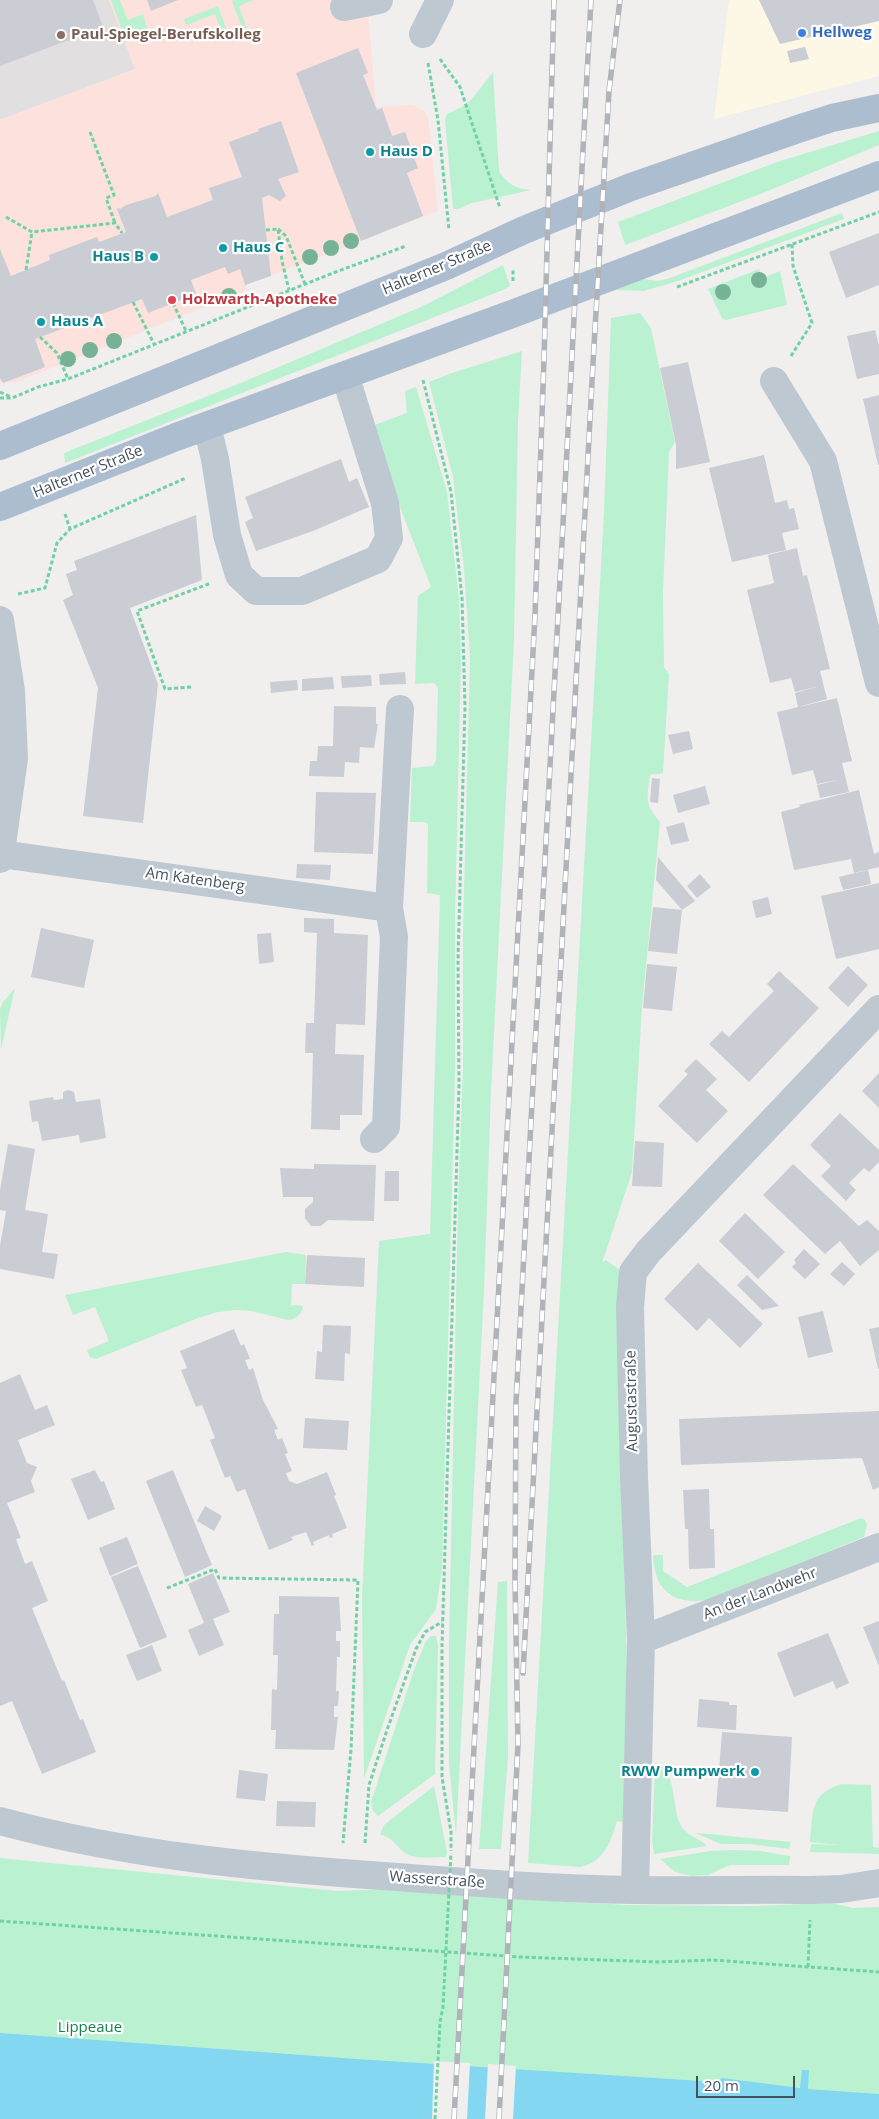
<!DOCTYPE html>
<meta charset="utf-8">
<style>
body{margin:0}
#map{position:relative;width:879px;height:2119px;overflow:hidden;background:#f1eeee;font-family:"Open Sans",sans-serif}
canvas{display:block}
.scale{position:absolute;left:696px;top:2076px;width:99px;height:22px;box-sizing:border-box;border:2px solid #45515d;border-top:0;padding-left:6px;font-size:15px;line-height:18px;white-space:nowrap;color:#45515d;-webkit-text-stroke:4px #fff;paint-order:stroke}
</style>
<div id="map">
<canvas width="879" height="2119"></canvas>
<div class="scale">20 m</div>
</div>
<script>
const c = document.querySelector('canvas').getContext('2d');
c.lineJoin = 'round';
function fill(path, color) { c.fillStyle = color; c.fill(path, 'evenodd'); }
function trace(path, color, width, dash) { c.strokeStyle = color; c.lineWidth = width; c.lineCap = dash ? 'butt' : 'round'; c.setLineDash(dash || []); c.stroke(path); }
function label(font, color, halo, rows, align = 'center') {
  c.font = font + ' "Open Sans",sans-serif'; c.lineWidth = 4.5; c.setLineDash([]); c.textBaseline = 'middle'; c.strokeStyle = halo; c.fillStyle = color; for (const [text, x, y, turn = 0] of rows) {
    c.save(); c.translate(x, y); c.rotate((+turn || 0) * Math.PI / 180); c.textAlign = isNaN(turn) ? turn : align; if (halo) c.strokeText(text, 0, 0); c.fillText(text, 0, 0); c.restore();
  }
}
fill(new Path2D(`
 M729,0h150v76l-165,43z`), '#fdf7e6');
fill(new Path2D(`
 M0,0h109l26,69 -135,51z`), '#e2dfe0');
fill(new Path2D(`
 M109,0h258l9,107 37,-2 12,7 3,4 10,95 -192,74 1,5 -231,92h-16v-262l135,-51z`), '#fce1dd');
fill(new Path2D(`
 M111,0h9l8,20 15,-6 6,19 -23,8z
 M235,0h19l-15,6 8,23 -4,1 -11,-29z
 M218,6l11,30 -5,1 -9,-23 -29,11 -2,-6z
 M493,72l6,99c8,13 17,18 32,19l-59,13 -14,6h-5l-8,-89 2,-6 15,-7 9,-7z
 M879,131v14l-121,50 -133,50 -7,-23 159,-60z
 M842,213l2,6 -163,61 -37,11 -30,-1v-2l22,-10 21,3 10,-2z
 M503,265l7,21 -7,4 -438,173 -1,-10 179,-71 178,-75z
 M759,269l4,9 17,-7 7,34 -61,15 -4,-2 -14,-29z
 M640,313l11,15 24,114 -6,10 -6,141 1,74 5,7 -6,99 -13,2c-3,24 -6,28 10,47l-18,185 -10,165 -30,91 4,-3 14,10 -3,32 10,369 -4,151 -6,-1c-6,21 -13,41 -37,46l-52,-4 76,-1352 7,-193z
 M522,351l-4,70 -4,219 -23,452 -7,199 -28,545 -7,-72v-120l9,-442 5,-135v-136l7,-271 -6,-91 -11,-92 -24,-95 23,-9z
 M416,387l31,105 12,107 2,60 -6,260v154l-13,496 -6,40 -26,36 -46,134 -2,-182 17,-356 51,-7 10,-339 -13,-2 1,-69 -4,-2h-14l2,-54 21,-2 3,-6 2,-72 -4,-5 -19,1 3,-88 13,-9 -62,-160 38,-14 -2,-22z
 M15,988l-14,62 -1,-41 3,-7z
 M286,1252l20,3 -1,29h-13l-1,21 12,1c-1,9 -7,13 -15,14l-37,-9 -15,-1 -18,2 -20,6 -102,41 -6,-2 -3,-7 22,-9 -14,-34 -22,8 -8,-20z
 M861,1518l4,2 2,5 -3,12 -154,62c-35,8 -56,-8 -57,-44h10v16l24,16z
 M507,1581l1,176 -7,92h-22l19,-267z
 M431,1636h5l2,9 -3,129 -57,42 -5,-5 -2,-9 43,-132 12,-29z
 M655,1763c21,3 17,44 25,61 6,12 20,14 27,22l-53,8 -2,-12z
 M842,1784l29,1 2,62 6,1v6l-69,-2 1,-8 29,1 -30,-3c3,-28 -1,-49 32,-58z
 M434,1786l13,66 -1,5c-11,0 -27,2 -37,-2 -13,-6 -14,-18 -29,-20l4,-10z
 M695,1833l14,1 82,8 -2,7 -40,-5h-28z
 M735,1850l26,1 29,5 -1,9h-59l-22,10 -16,1 -17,-4 -15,-13 50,-8z
 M0,1858l337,33 54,-2 159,12 77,4 125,1 80,-3 21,5 26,-1v212h-879z`), '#baf2d1');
fill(new Path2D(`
 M0,2033l357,26 360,23 5,-4 78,10 2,-18h7l-1,19 71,5v25h-879z`), '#84d7f1');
fill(new Path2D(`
 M434,2061l36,2 -3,56h-35z
 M488,2064l28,2 -3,53h-28z`), '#f1eeee');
fill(new Path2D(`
 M0,0h93l10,27 -103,39z
 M147,0h31l-27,11z
 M759,0h120v21l-99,23z
 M805,47l4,12 -19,4 -3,-12z
 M358,48l10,25 -5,2 14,35 5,-2 10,28 13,-4 13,36 -11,5 16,43 -62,25 -65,-168z
 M281,121l18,51 -21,7 8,17 -6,5 -11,-6 -7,3 9,78 -26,9 -5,-16 -12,5 -3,-7 -34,13 5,14 -48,19 -6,-14 -102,38 -5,2 10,28 -42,16 -3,-5v-129l11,27 39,-16 -1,-5 48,-18 2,5 27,-10 -9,-23 2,-1 1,1 6,-4 30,-9 2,-3 9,24 46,-17 -4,-12 33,-11 -13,-35 30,-11 -1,-2z
 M879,233v52l-33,13 -17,-46z
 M875,330l4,15v29l-22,5 -10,-43z
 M688,362l22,100 -34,7v-24l-16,-77z
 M879,395v70h-1l-15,-66z
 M764,455l11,48 12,-3 2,9 5,-1 5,21 -17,4 4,17 -54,12 -23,-94z
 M341,459l8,23 8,-4 12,29 -56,24 -57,20 -11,-29 8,-4 -8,-21z
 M196,515l6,65 -72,28 28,76 -15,139 -60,-7 15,-128 -35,-88 10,-5 -7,-21 11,-4 -3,-9z
 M797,548l6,28 4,-1 23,94 -10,2 7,28 -29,8 -3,-14 25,-7 -25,6 -4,-14 -21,5 -23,-93 27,-7 -6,-28z
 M405,672l1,12 -26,1 -1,-11z
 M371,675l1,11 -30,2 -1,-12z
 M333,677l1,12 -32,2v-12z
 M297,680l1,10 -27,3 -1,-11z
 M837,698l15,63 -10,2 7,29 -29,6 -3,-13 25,-6 -25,5 -4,-14 -21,5 -15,-63z
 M334,706l42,1v17h2l-4,24 -14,-1 -1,16 -14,-1 -1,15 -35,-1 1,-15h7l1,-15h15z
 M689,731l4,18 -20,5 -5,-19z
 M652,778l8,1 -2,24 -8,-1z
 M705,786l5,18 -32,9 -5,-18z
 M859,790l15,64 5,-2v15l-25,6 -3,-14 -57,11 -13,-58 19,-5 -1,-2z
 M316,792l60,1 -3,61 -59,-2z
 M684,822l5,19 -18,4 -5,-18z
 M658,857l37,44 -13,9 -26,-30z
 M297,864l34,1 -1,15 -34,-2z
 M868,870l3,14 -28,6 -4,-13z
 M700,874l11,13 -14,11 -10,-12z
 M879,883v66l-43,10 -15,-63z
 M768,897l4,17 -16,4 -4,-17z
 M653,907l29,3 -5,44 -29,-3z
 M304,918l30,1v14l34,2 -3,90 -29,-1 -1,30 29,1 -2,60h-22v15l-29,-1 2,-76h-8l1,-30h8l3,-90 -13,-1z
 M41,928l53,12 -10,48 -53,-11z
 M271,933l3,29 -15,2 -2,-30z
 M647,964l30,3 -5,44 -29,-3z
 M848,966l20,19 -20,22 -20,-19z
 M779,971l40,37 -70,74 -40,-38 13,-13 7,6 22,-23 23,-23 -7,-7z
 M696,1059l21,20 -11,11 22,21 -31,32 -39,-37 30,-32 -4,-3z
 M879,1073v35l-17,-17z
 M68,1090l6,2 2,10 24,-3 6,39 -26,5 -1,-8 -37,6 -4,-20 -6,1 -3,-21 24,-4 1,3 9,-1v-7z
 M840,1113l39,37v12l-10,10 -5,-4 -15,15 7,7 -10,11 -25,-25 10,-10 -21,-21z
 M635,1141l29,2 -2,44 -30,-1z
 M8,1144l27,5 -10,61 23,4 -6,38 16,2 -4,25 -54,-10v-23l6,-35 -6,-1v-20z
 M314,1164l62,1 -2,56 -46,-1 -7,6h-10l-6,-8v-9l8,-7v-5h-30l-3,-29 34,1z
 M793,1164l66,62 8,-6 12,11v19l-19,16 -20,-25 -15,13 -62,-59z
 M385,1171h14v30h-15z
 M745,1213l40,39 -27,27 -39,-38z
 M804,1249l16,15 -15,15 -13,-12 4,-4 -2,-3z
 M307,1255l58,3 -1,29 -59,-3z
 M842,1262l13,12 -11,12 -14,-12z
 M698,1263l65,61 -23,24 -31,-30 -12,13 -33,-32z
 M747,1275l32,31 -17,4 -25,-25z
 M823,1311l10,41 -25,6 -10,-41z
 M323,1325l28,1 -1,28 -5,-1 -1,28 -29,-2 2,-28 5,1z
 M879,1327v42h-1l-9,-40z
 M234,1329l7,17 3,-2 6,15 -5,1 4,10 4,-2 10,32 15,29 -4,1 4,10 4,-2 6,15 -3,1 7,17 -6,2 3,8 8,3 30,-12 9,23 -2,1 13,32 -15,6 1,3 -3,1 -1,-3 -16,7 1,3 -2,1 -6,-14 -15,5 2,3 -24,10 -24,-61 -8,3 -7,-16 -5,2 -15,-38 5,-2 -13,-33 -6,2 -15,-37 6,-2 -7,-17z
 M20,1374l15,36 12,-5 8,20 -37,15 9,23 10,4 -6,14 4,11 -28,11 14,35 -5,1 9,25 7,-3 16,40 -16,7 30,73 2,-1 16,40 3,-1 13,33 -54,22 -30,-73 -12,5v-323z
 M879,1411v76l-6,3 -11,-32 -181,7 -2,-46z
 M305,1418l44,3 -2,29 -44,-2z
 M95,1470l6,12 3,-1 11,28 -27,11 -17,-41z
 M173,1470l39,95 -27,12 -39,-96z
 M709,1489l1,40h4l1,39 -26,1 -1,-40h-3l-2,-39z
 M205,1506l17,10 -8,15 -17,-10z
 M127,1537l11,27 -28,12 -11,-28z
 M138,1566l29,71 -27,11 -29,-71z
 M213,1573l17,39 -17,7 11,26 -25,11 -11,-26 16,-7 -16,-39z
 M279,1596l60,1 2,34h-5v10h4v16h-3l-1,34h3l-1,15h-4v11h4l-4,33 -59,-1 1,-19h-5l1,-41 5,1 1,-35h-5l1,-41h5z
 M879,1621v45l-16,-39z
 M828,1633l21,50 -13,6 -3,-8 -39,16 -17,-44z
 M152,1645l10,26 -25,10 -11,-26z
 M699,1699l30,3v3h8l-1,25 -39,-3z
 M722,1732l70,5 -4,75 -72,-5z
 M239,1770l29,4 -3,27 -29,-3z
 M277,1801l39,1 -1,25 -39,-1z`), '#cacdd3');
trace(new Path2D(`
 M440,59l20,28 40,121
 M428,63l10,57 11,110
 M90,132l24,63 -8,3 9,25
 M6,217l26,15 83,-9 7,10
 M278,229l8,7 19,48
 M266,230l12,-1 4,32 7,29
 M26,270l6,-38
 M513,281v-13
 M677,287l202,-75
 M133,302l21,42
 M173,303l13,28
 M40,337l17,16 11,26
 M791,356l21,-33 -19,-57 -1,-22
 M423,380l28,112 11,106 3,108 -7,253 1,127 -17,560v131l9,55v19
 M0,392l11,5
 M0,398h12l26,-11 30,-8 265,-106 73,-27
 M65,514l5,15
 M18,594l27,-6 12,-45 13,-14 116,-51
 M191,687l-26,2 -28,-78 74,-28
 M167,1588l48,-19 4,9 139,2 -7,169 -8,94
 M365,1843l4,-58 18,-55 29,-81 9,-17 17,-10
 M0,1921l520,36 138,5 54,-2 167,12
 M808,1967l2,-47`), '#6fd2a5', 3, [4, 2.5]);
trace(new Path2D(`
 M344,7l35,-7
 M423,34l17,-34
 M774,381l49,80 56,222
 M207,426l8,33 12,76 12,40 17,16h46l76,-32 11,-21 -4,-35 -35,-112 -7,-15
 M0,620l11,71 3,67 -14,101
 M1,854l388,54 11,-199
 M374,1139l12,-12 8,-190 -5,-29
 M641,1640l238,-93
 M0,1821c129,35 264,47 397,56 80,6 159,12 238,13 59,1 118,-1 176,0l30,-1 38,-6
 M635,1890l6,-250 -7,-163 -4,-170 3,-35 15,-20 231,-243`), '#bec8d1', 28);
trace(new Path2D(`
 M0,446l446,-180 78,-36 107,-43 170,-59 31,-10 47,-10
 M0,507l176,-70 336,-123 367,-139`), '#acbdcf', 28);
const rail = new Path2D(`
 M523,1673l70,-1310 16,-272 11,-91
 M454,2119l81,-1504 9,-256 10,-359
 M499,2119l19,-375 -3,-165 1,-177 75,-1402`);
trace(rail, '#b0b3b9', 5.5);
trace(rail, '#fff', 4, [11]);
trace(new Path2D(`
 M435,2119l5,-97 3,-15 8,-154`), '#6fd2a5', 3, [4, 2.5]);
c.fillStyle = '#76b396';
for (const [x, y] of [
 [351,241],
 [331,248],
 [310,257],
 [759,280],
 [723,292],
 [229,296],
 [114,341],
 [90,350],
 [68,359]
]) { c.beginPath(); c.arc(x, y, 8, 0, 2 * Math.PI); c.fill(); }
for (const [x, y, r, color] of [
 [802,33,5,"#3f7fe0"],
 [61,35,5,"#8d6e63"],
 [370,152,5,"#0f9aa8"],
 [223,248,5,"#0f9aa8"],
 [154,257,5,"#0f9aa8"],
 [172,300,5,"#e0444e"],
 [41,322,5,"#0f9aa8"],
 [755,1772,5,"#0f9aa8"]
]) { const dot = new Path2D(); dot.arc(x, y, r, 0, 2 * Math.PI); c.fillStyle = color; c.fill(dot); trace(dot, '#fff', 2); }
label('bold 15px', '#366cbe', '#fff', [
 ["Hellweg",812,33]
], 'left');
label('bold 15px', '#785e54', '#fff', [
 ["Paul-Spiegel-Berufskolleg",71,35]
], 'left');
label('bold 15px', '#0d838f', '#fff', [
 ["Haus D",380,152],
 ["Haus C",233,248],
 ["Haus B",144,257,"right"],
 ["Haus A",51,322],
 ["RWW Pumpwerk",745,1772,"right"]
], 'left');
label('15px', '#45515d', '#fff', [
 ["Halterner Straße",437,268,-23],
 ["Halterner Straße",88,472,-22],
 ["Am Katenberg",195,880,8],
 ["Augustastraße",632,1401,-91],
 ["An der Landwehr",760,1594,-21],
 ["Wasserstraße",437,1880,4]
]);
label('bold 15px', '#be3a42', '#fff', [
 ["Holzwarth-Apotheke",182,300]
], 'left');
label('15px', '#11834e', '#fff', [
 ["Lippeaue",90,2028]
]);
</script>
